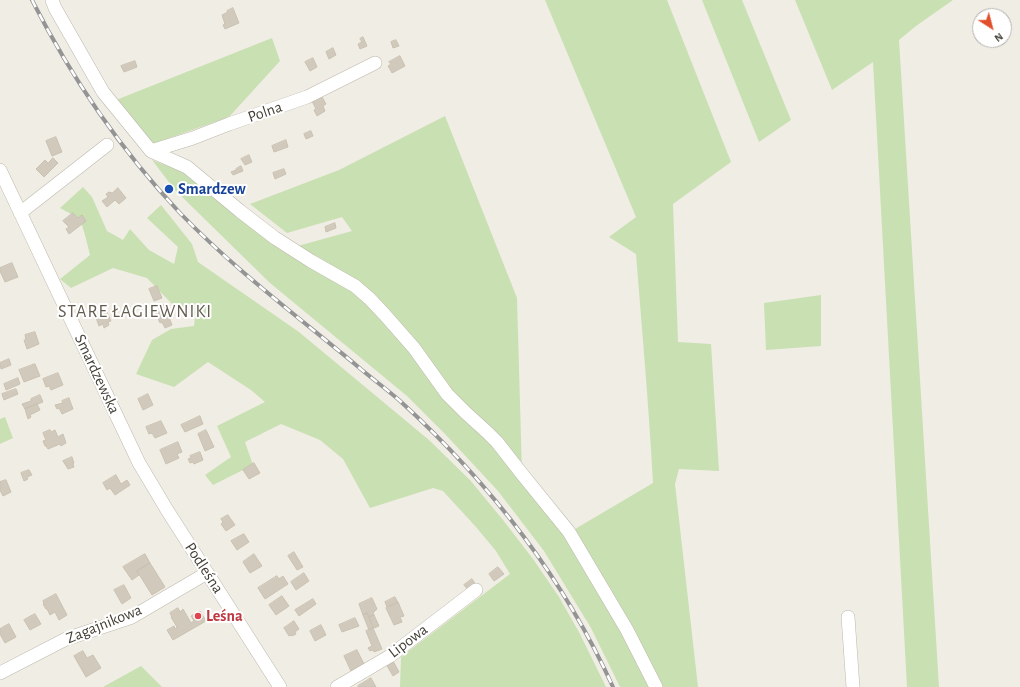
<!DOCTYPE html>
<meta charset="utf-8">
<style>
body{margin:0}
#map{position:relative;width:1020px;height:687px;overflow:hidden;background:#f0ede5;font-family:"Alegreya Sans",sans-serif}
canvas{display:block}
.north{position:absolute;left:972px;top:8px;width:40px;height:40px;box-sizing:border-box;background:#fff;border:1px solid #b3b2ae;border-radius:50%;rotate:144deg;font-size:11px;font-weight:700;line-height:16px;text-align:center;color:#423e35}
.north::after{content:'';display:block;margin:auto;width:14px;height:18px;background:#e1502c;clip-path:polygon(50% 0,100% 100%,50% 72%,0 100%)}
</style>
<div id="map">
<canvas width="1020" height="687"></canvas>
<div class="north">N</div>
</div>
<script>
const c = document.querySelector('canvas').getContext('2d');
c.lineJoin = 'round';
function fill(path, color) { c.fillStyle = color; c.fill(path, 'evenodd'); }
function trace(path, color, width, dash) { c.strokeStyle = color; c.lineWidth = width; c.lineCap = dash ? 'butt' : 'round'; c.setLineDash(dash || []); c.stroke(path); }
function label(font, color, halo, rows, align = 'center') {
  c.font = font + ' "Alegreya Sans",sans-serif'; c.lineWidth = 4; c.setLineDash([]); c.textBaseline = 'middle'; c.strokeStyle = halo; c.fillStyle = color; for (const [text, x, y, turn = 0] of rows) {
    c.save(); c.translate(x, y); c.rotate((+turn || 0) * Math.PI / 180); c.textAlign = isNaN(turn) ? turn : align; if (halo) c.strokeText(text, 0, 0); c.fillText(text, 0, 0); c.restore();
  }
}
fill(new Path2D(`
 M545,0h122l64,162 -58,42 5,138 33,2 8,127 -40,-2 -4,15 23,203h-78l-29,-59 -47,-77 -46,-60 -53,-57 -38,-38 -137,-113 -95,-93 -23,-30 34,13 101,76 65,-18 -10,-14 -55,16 -37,-29 89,-34 106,-54 72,182 5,176 48,58 83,-49c-4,-76 -11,-153 -17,-229l-27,-17 27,-20z
 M702,0h40l49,120 -32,22z
 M795,0h158l-37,26 -17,14 40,647h-32l-34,-625 -41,28z
 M272,38l8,23 -51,56 -74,26 -10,-4 -29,-39z
 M83,187l9,10 15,34 16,9 7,-11 19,21 25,14 4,-17 -31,-29 14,-13 8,10 23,29 6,18 101,70 130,108 41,40 33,40 30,39 26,38 21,37 26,53h-206l1,-30 109,-83 -14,-23 -20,-24 -33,-36 -10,-3 -63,20 -27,-49 -23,-19 -39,-16 -36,18 8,23 -40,20 -8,-10 26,-18 -14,-31 48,-24 -14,-12 -43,-28 -34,25 -38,-13 16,-34 19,-11 23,-3 1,-10 -21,-10 -27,-28 -34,-10 -42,20 -11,-9 30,-24 -5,-20 -5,-16 -20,-11z
 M821,295v51l-55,4 -2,-47z
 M5,417l8,21 -13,6v-25z
 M141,666l21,21h-59z`), '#c9e0b2');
const building = new Path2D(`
 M233,8l6,15 -14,6 -2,-4 2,-1 -3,-9 6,-3 -1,-1z
 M363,37l4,9 -7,3 -2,-5 4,-2 -2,-3z
 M396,40l3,6 -6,2 -2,-6z
 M333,48l3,7 -7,4 -3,-7z
 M400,56l5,10 -13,7 -4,-7 3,-2 -2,-2z
 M313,58l4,9 -7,4 -5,-9z
 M135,61l2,6 -13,5 -3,-6z
 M321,95l5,9 -3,2 2,5 -8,5 -3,-6 2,-1 -5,-10z
 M311,131l2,5 -7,3 -2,-5z
 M56,137l6,15 -10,4 -6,-15z
 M286,140l2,7 -14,5 -2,-6z
 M249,155l3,7 -7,3 -4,-6z
 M53,158l5,5 -14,14 -8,-8 9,-9 3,3z
 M241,166l2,5 -10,4 -2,-3 5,-2v-1z
 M284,169l2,5 -11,5 -2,-6z
 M118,188l8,10 -7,6 -4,-4 -8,7 -5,-6 6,-4 -2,-3 3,-2 3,1z
 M73,213l5,5 4,-3 4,6 -17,13 -3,-5 3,-2 -6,-6z
 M335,223l1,5 -10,4 -1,-5z
 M12,263l6,14 -13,5 -5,-11v-3z
 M157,286l5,12 -8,3 -5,-12z
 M164,305l8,20 -7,3 -3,-6 -2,1 -6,-14z
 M106,310l5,11 -3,1 1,3 -5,3 -1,-4 -4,2 -4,-11 5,-1v-2z
 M35,332l4,12 -12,5 -3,-9h2l-1,-5z
 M9,359l2,6 -10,4 -1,-6z
 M35,364l5,12 -16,6 -5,-12z
 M58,373l5,12 -12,5 -2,-4 -3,1 -3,-8z
 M18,378l2,6 -14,6 -2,-6z
 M16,389l2,5 -14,6 -2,-6z
 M148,394l5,11 -10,5 -5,-11z
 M40,395l3,7 -18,7 -3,-5 9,-3v-2z
 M69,398l4,11 -11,5 -3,-6 -2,1 -2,-4 8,-2 -1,-2z
 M37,404l3,6 -10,5 1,2 -3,2 -3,-10z
 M200,416l3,8 -18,8 -4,-7z
 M161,421l6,12 -12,5 -3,-5 -3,1 -3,-7z
 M50,430l1,2 4,-2 3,7 5,-3 3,9 -5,3 -1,-2 -12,5 -2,-3h-1l-2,-5 3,-1 -3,-7z
 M206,430l8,17 -9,4 -7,-17z
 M178,442l4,10 -5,2 2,4 -13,6 -6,-14z
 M200,452l3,8 -9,4 -1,-2 -3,1 -2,-4 3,-1 -1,-2z
 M72,457l2,6 -1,1 1,3 -6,2 -5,-8z
 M254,463l6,10 -11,6 -6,-9z
 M29,470l3,5 -5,2 1,2 -4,2 -3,-8z
 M116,475l5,9 6,-4 3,5 -15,10 -5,-7 -3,2 -4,-7z
 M6,480l5,12 -8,4 -3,-6v-8z
 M228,515l7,10 -9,6 -5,-7 2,-2 -2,-3z
 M244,534l5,8 -12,8 -6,-9z
 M294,552l9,15 -6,3 -9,-14z
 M145,554l5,9 -13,8 2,4 -7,5 -9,-13z
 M254,554l8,12 -12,7 -7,-11z
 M150,563l15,24 -13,8 -15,-24z
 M498,567l6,7 -10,7 -5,-7z
 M304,573l5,8 -13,9 -5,-8z
 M277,576l2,3 4,-3 5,8 -23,15 -7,-11z
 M472,579l5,7 -7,6 -6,-7z
 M124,585l7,13 -9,6 -8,-14z
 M56,594l11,21 -8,5 -4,-8 -5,3 -3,-6h-1l-3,-5h1l-1,-3z
 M282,596l7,10 -13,9 -7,-10z
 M395,597l3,6 -11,4 -2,-5z
 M372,598l5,11 -4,4 1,2 -5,2 -2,-4 -4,2 -4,-11z
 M313,599l3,5 -17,12 -4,-6z
 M398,602l6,14 -4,1 2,5 -8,3 -8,-17z
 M178,608l2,4 3,-3 8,14 3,-2 -3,-5 9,-5 6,10 -33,19 -6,-10 7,-4 1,3 2,-2 -6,-10h1l-2,-4z
 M367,613l6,15 -4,2 -6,-15z
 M35,614l6,10 -11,6 -6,-10z
 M374,615l5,11 -5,2 -5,-11z
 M355,618l4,8 -17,6 -3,-7z
 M294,621l5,8 -4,3 1,2 -4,2 -1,-1 -2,1 -5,-8z
 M9,624l7,13 -11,6 -5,-9v-5z
 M321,625l5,10 -11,6 -5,-10z
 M373,628l9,21 -8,3 -1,-2 -3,1 -2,-3 4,-2 -6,-15z
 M357,650l7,14 -13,7 -7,-15z
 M83,651l4,7 6,-3 8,13 -15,9 -12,-21z
 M393,661l6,11 -6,4 -7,-12z
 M371,678l5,9h-18v-1z`);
fill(building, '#d0c9bc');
trace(building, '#cac1b0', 1);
const minor = new Path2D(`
 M52,0l3,8 48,84 48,59 36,16 53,44 35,27 36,23 44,25 15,13 15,16 29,33 33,46 19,19 22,20 9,9 25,32 47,58 58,98 29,57
 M151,151l42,-13 36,-14 78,-27 68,-34
 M0,170l139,293 28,47 113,177
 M20,213l87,-68
 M848,617l5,70
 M0,673l66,-34 66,-22 75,-44
 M337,687l53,-31 86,-66`);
trace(minor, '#bdb8ac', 14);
trace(minor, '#fff', 13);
const rail = new Path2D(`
 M32,0c39,77 89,150 148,213 54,56 117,103 176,152 14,12 29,23 43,35 89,81 164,177 214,287`);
trace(rail, '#949494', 4);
trace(rail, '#fff', 2.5, [8]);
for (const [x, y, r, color] of [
 [169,189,5,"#1a4fb4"],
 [198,616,4,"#e0444e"]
]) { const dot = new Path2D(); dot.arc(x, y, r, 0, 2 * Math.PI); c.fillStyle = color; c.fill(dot); trace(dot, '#fff', 1.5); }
label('16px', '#423e35', '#fff', [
 ["Polna",265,112,-19],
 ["Smardzewska",97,374,65],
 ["Podleśna",204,568,57],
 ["Zagajnikowa",104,624,-22],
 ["Lipowa",408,641,-37]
]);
label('bold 16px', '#164399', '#fff', [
 ["Smardzew",178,189]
], 'left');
label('bold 16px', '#be3a42', '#fff', [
 ["Leśna",206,616]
], 'left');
c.letterSpacing = '1px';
label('18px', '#635c4e', '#fff', [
 ["STARE ŁAGIEWNIKI",135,312]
]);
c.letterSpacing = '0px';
</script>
